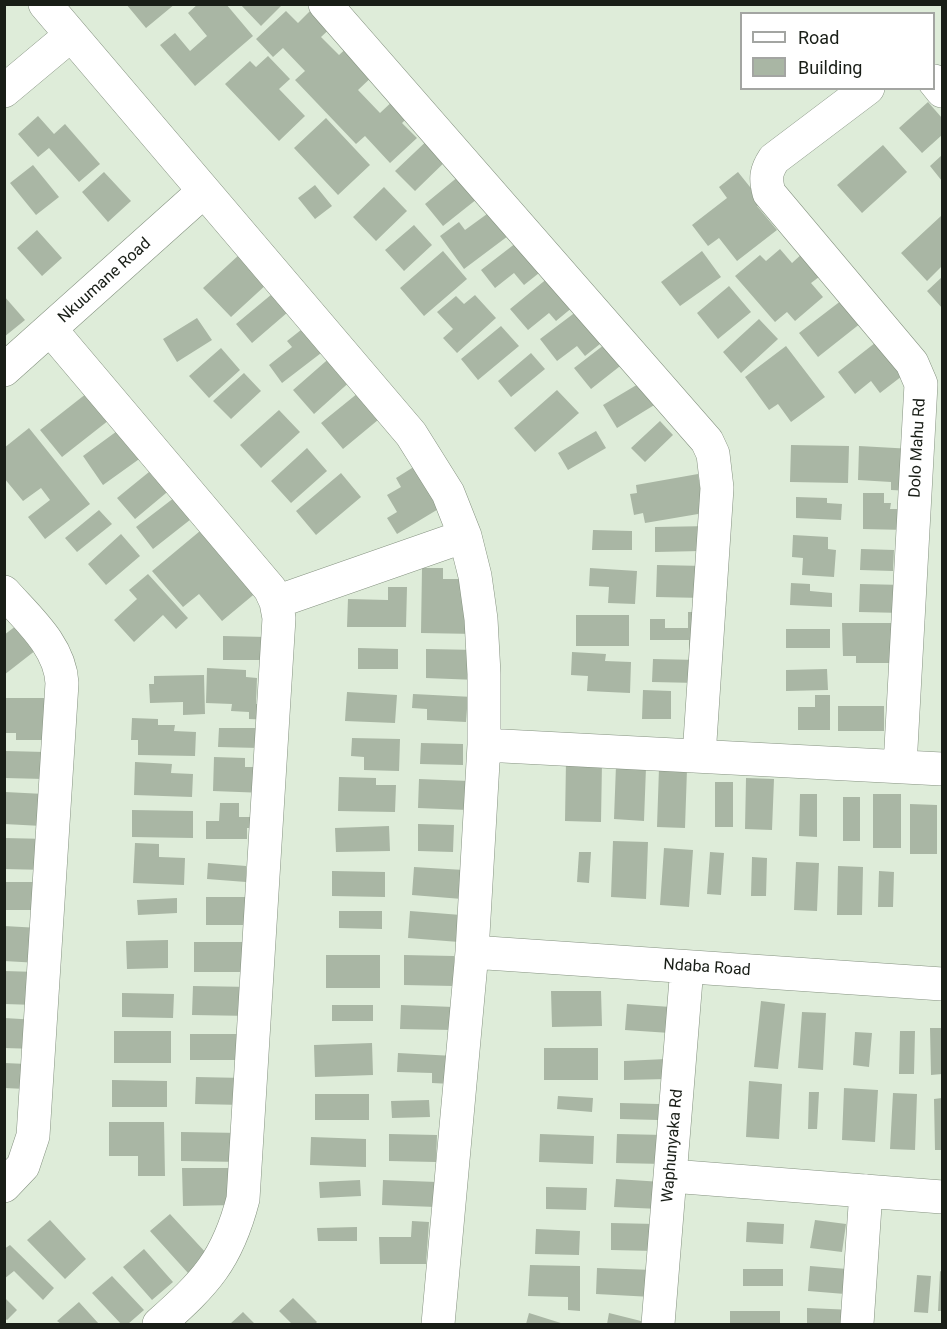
<!DOCTYPE html>
<style>
body{margin:0}
#map{position:relative;width:947px;height:1329px;overflow:hidden;background:#deecd9;font-family:Roboto,sans-serif}
canvas{display:block}
.frame{position:absolute;inset:0;border:6px solid #191e17;pointer-events:none}
.legend{position:absolute;left:740px;top:12px;width:195px;height:78px;box-sizing:border-box;background:#fff;border:2px solid #a3a5a2;margin:0;padding:8px 10px;list-style:none;font-size:18px;color:#191e17}
.legend li{display:flex;align-items:center;gap:12px;height:30px}
.legend b{width:30px;border:2px solid #a3a5a2}
</style>
<div id="map">
<canvas width="947" height="1329"></canvas>
<div class="frame"></div>
<ul class="legend">
<li><b style="height:8px;background:#fff"></b>Road</li>
<li><b style="height:16px;background:#a9b6a4"></b>Building</li>
</ul>
</div>
<script>
const c = document.querySelector('canvas').getContext('2d');
c.lineJoin = 'round';
function fill(path, color) { c.fillStyle = color; c.fill(path, 'evenodd'); }
function trace(path, color, width, dash) { c.strokeStyle = color; c.lineWidth = width; c.lineCap = dash ? 'butt' : 'round'; c.setLineDash(dash || []); c.stroke(path); }
function label(font, color, halo, rows, align = 'center') {
  c.font = font + ' Roboto,sans-serif'; c.lineWidth = 4.5; c.setLineDash([]); c.textBaseline = 'middle'; c.strokeStyle = halo; c.fillStyle = color; for (const [text, x, y, turn = 0] of rows) {
    c.save(); c.translate(x, y); c.rotate((+turn || 0) * Math.PI / 180); c.textAlign = isNaN(turn) ? turn : align; if (halo) c.strokeText(text, 0, 0); c.fillText(text, 0, 0); c.restore();
  }
}
fill(new Path2D(`
 M126,4h49l-29,24z
 M198,4h28l27,32 -58,50 -35,-41 15,-12 15,18 17,-15 -19,-23z
 M240,4h43l-22,22z
 M317,4l20,18 -16,15 18,18 11,-10 27,27 -19,18 22,23 17,-16 15,16 -10,10 15,15 -27,25 -25,-27 -9,8 -61,-64 10,-9 -22,-23 -10,9 -17,-18 30,-28 12,12z
 M268,56l22,23 -11,10 26,27 -26,25 -54,-57 25,-23 6,6z
 M928,102l14,16v17l-20,18 -23,-25z
 M38,116l16,18 11,-10 35,40 -21,18 -30,-34 -11,9 -20,-23z
 M326,118l44,47 -32,30 -44,-47z
 M434,134l19,20 -38,37 -20,-20z
 M883,145l24,27 -45,41 -25,-28z
 M942,155v26l-12,-15z
 M33,165l26,32 -23,18 -26,-32z
 M104,172l27,29 -23,21 -26,-30z
 M738,172l24,30 -5,4 20,24 -40,31 -18,-23 -11,8 -16,-21 35,-27 -8,-11z
 M459,176l18,23 -34,27 -18,-22z
 M315,185l17,21 -17,13 -17,-21z
 M384,187l23,24 -31,30 -23,-24z
 M498,206l18,24 -52,39 -24,-33 19,-14 6,8z
 M941,216l1,50 -15,15 -26,-28z
 M414,225l18,20 -28,26 -19,-21z
 M37,230l25,28 -20,18 -25,-28z
 M525,236l24,29 -25,20 -10,-12 -19,15 -14,-18z
 M780,249l12,14 12,-11 19,22 -12,9 12,14 -28,24 -8,-9 -12,10 -40,-46 25,-21 6,6z
 M443,251l24,28 -43,37 -24,-28z
 M702,251l19,26 -41,29 -19,-24z
 M240,254l28,29 -37,34 -28,-29z
 M554,273l25,29 -23,19 -7,-8 -21,17 -18,-21z
 M942,277v31l-15,-17z
 M729,286l22,26 -33,27 -21,-26z
 M272,294l16,18 -36,31 -16,-19z
 M475,295l21,23 -39,35 -14,-15 10,-9 -16,-17 19,-16 8,8z
 M4,296l21,24 -21,17z
 M842,300l19,23 -43,34 -19,-24z
 M585,305l25,31 -25,20 -8,-10 -20,15 -17,-22z
 M197,318l15,22 -35,22 -14,-23z
 M759,319l19,20 -37,34 -18,-21z
 M306,326l19,24 -43,33 -13,-18 23,-18 -5,-6z
 M501,326l18,20 -41,34 -17,-21z
 M613,338l16,21 -38,30 -17,-21z
 M880,339l26,34 -26,20 -9,-12 -16,13 -17,-22z
 M786,346l39,51 -34,25 -13,-18 -9,6 -24,-33z
 M221,348l19,22 -31,28 -20,-22z
 M531,353l14,16 -34,28 -13,-16z
 M333,355l21,23 -40,36 -21,-24z
 M244,373l17,18 -30,28 -18,-18z
 M650,377l14,22 -47,29 -14,-23z
 M96,386l22,27 -56,44 -22,-27z
 M363,389l21,26 -41,34 -22,-26z
 M557,390l22,23 -44,39 -21,-24z
 M279,410l21,22 -39,36 -21,-23z
 M660,421l13,14 -28,27 -14,-14z
 M128,423l21,29 -46,33 -20,-29z
 M29,428l61,76 -45,35 -17,-22 22,-17 -9,-12 -18,13 -19,-23v-30z
 M596,431l10,17 -38,22 -10,-17z
 M791,445l58,1 -1,37 -58,-1z
 M859,446l54,3 -1,42 -21,-1v-8l-33,-2z
 M307,448l20,23 -36,32 -20,-22z
 M420,463l25,42 -48,29 -10,-16 10,-6 -10,-17 14,-8 -5,-9z
 M166,470l12,13 -43,36 -18,-21 32,-26 6,7z
 M341,473l20,24 -45,38 -20,-24z
 M698,474l6,39 -59,10 -2,-10 -9,2 -4,-21 7,-1 -1,-8z
 M183,491l17,21 -47,37 -17,-22z
 M863,493h21v10h7l-1,6h16v21l-43,-1z
 M796,497l31,1v5l15,1 -1,16 -45,-2z
 M99,510l13,14 -35,28 -12,-14z
 M711,526l-10,25 -46,1v-25z
 M593,530l39,1v19h-40z
 M200,531l64,55 -42,35 -23,-27 -16,13 -31,-36z
 M121,534l19,22 -34,29 -18,-21z
 M793,535l35,2v12l8,1 -2,27 -32,-2 1,-17 -11,-1z
 M861,549l33,1 -1,21 -33,-1z
 M657,565l48,1 -1,32 -48,-1z
 M422,568h21v11h26l7,55 -55,-1z
 M590,568l47,3 -2,33 -27,-1 1,-16 -20,-1z
 M148,574l40,44 -12,11 -13,-14 -29,27 -20,-22 23,-21 -8,-9z
 M791,583l19,1v7l22,2v14l-42,-2z
 M860,584l44,1 -1,28 -44,-1z
 M388,587h19l-1,40h-59l1,-28 40,1z
 M688,612h16v37h-15v-9h-39v-21h15v9h23z
 M576,615h53v31h-53z
 M25,619l20,24 -41,32v-40z
 M842,623h54l-4,40h-36v-7h-13z
 M786,629h44v19h-44z
 M223,636l44,1 -1,23h-43z
 M358,648l40,1v20h-40z
 M426,649l52,1 -1,30 -51,-2z
 M572,652l34,2 -1,7 26,1 -1,31 -43,-2 1,-15 -17,-1z
 M653,659l46,1 -1,23 -46,-1z
 M207,668l39,2v7l11,1 -1,26h15v16l-22,-1v-7l-18,-1 1,-7 -26,-1z
 M827,669l1,21 -42,1v-21z
 M204,675l1,39 -22,1v-13l-33,1 -1,-19h5v-8z
 M643,690l28,1v28h-29z
 M347,692l50,3 -2,28 -50,-2z
 M413,694l60,3 -1,12h-5l-1,13 -39,-2v-11l-15,-1z
 M815,695h15v35h-32v-23h17z
 M5,698h45v42h-34v-7h-12z
 M838,706h46v25h-46z
 M132,718l26,1v6h17l-1,6 22,1 -1,24 -57,-1v-15h-7z
 M219,728h40v20l-41,-1z
 M352,738l48,1 -1,32 -35,-1v-13l-13,-1z
 M421,743l42,1v21l-43,-1z
 M6,751l39,1 -1,27 -39,-1z
 M214,757l31,1v9h21l-1,26 -52,-2z
 M566,761l36,1 -1,60 -36,-1z
 M135,762l37,2 -1,9 22,1 -1,23 -58,-2z
 M616,765l30,2 -2,54 -30,-2z
 M659,768l28,1 -2,59 -28,-1z
 M339,777l37,1v7h20l-1,27 -57,-1z
 M746,778l28,1 -2,51 -27,-1z
 M419,779l50,2 -1,29 -50,-2z
 M715,782h18v45h-18z
 M5,792l39,2 -2,32 -38,-2z
 M800,794h17v43l-18,-1z
 M873,794h28v54h-28z
 M843,797h17v44h-17z
 M220,803h19v14h23v11h-15v11h-41v-18h13z
 M910,804l27,1v49h-27z
 M132,810l61,1v27l-61,-1z
 M418,824l36,1 -1,27 -35,-1z
 M389,826l1,25 -54,1 -1,-24z
 M4,838l44,1 -1,31 -43,-1z
 M613,841l35,1 -2,57 -35,-2z
 M135,843l24,1v13l26,1 -1,27 -51,-2z
 M664,848l29,2 -4,57 -29,-2z
 M579,852h12l-2,31 -12,-1z
 M710,852l14,1 -3,42 -14,-1z
 M752,857l15,1 -1,38h-15z
 M796,862l23,1 -2,48 -23,-1z
 M208,863l38,3v16l-39,-3z
 M838,866l25,1 -1,48h-25z
 M414,867l50,3 -2,29 -50,-4z
 M332,871l53,1v25l-53,-1z
 M879,871l15,1 -1,35h-15z
 M4,882h43v28h-43z
 M206,897h48v28h-48z
 M177,898v15l-39,2 -1,-15z
 M339,911h43v18l-43,-1z
 M410,911l51,4 -2,27 -51,-4z
 M4,926l36,2 -1,35 -35,-2z
 M168,940v28l-41,1 -1,-28z
 M194,942h59v30h-59z
 M326,955h54v33h-54z
 M404,955l50,1v30l-50,-1z
 M4,971l33,1 -1,33 -32,-1z
 M193,986l59,1v29l-60,-1z
 M551,991h50l1,35 -50,1z
 M122,993l52,1 -1,24 -51,-1z
 M761,1001l24,3 -7,65 -24,-2z
 M627,1004l44,3 -1,26 -45,-3z
 M332,1005h41v16h-41z
 M401,1005l53,2 -1,23 -53,-1z
 M802,1012l24,1 -3,57 -25,-2z
 M4,1018l34,2 -1,29 -33,-1z
 M930,1028h12v46l-11,1z
 M114,1031h57v32h-57z
 M900,1031h15l-1,43h-15z
 M855,1032l17,1 -3,34 -16,-2z
 M190,1034h53v26h-53z
 M372,1043l1,32 -58,2 -1,-32z
 M544,1048h54v32h-54z
 M398,1053l56,3 -2,28 -20,-1v-10l-35,-1z
 M666,1059l1,20 -43,1v-19z
 M4,1063l23,1 -1,25 -22,-1z
 M196,1077l49,1 -1,27 -49,-1z
 M112,1080l55,1v26h-55z
 M749,1081l33,3 -3,55 -33,-2z
 M844,1088l34,2 -3,52 -33,-2z
 M809,1092h10l-2,37h-9z
 M893,1093l24,1 -2,56 -25,-1z
 M315,1094h54v26h-54z
 M558,1096l35,2 -1,14 -35,-3z
 M942,1098v52h-7l-1,-51z
 M429,1100l1,17 -38,1 -1,-17z
 M620,1103l39,1 -1,16 -38,-1z
 M109,1122h55l1,54h-27v-20h-29z
 M181,1132l61,1v29l-61,-1z
 M389,1134l48,1 -1,27 -47,-1z
 M540,1134l54,2 -1,28 -54,-2z
 M617,1134l48,1 -1,29 -48,-1z
 M311,1137l55,2v28l-56,-2z
 M182,1168h54l1,37 -54,1z
 M616,1179l46,3 -2,27 -46,-2z
 M360,1180l1,16 -41,2 -1,-16z
 M383,1180l54,2 -1,25 -54,-2z
 M546,1187l41,1 -1,22 -40,-1z
 M170,1214l38,41 -20,18 -38,-42z
 M50,1220l36,39 -21,20 -38,-39z
 M815,1220l31,4 -4,28 -32,-4z
 M412,1221l17,1 -3,42h-46l-1,-27h32z
 M747,1222l37,2 -1,20 -37,-2z
 M611,1223l45,1v27l-45,-1z
 M357,1227v14h-39l-1,-13z
 M536,1229l44,2 -1,24 -44,-1z
 M10,1245l44,43 -11,12 -29,-29 -10,8v-30z
 M144,1249l29,33 -21,18 -29,-33z
 M530,1265l50,1v45l-12,-1v-13l-40,-1z
 M810,1266l37,3 -2,25 -37,-3z
 M597,1268l57,2 -2,27 -56,-3z
 M743,1269h40v17h-40z
 M940,1271l2,1v39h-4z
 M917,1275l14,1 -3,37 -14,-1z
 M112,1276l32,34 -16,14h-7l-29,-31z
 M4,1297l13,13 -10,10 -3,-2z
 M293,1298l24,24 -2,2h-23l-13,-13z
 M79,1302l20,22h-38l-4,-3z
 M807,1308l47,2 -1,14h-46z
 M730,1311h50v13h-50z
 M243,1312l12,12h-25z
 M529,1313l35,11h-38z
 M609,1313l44,11h-46z`), '#a9b6a4');
const minor = new Path2D(`
 M45,4l366,430 37,59 17,43 10,40 6,43 3,55v71l-12,207 -34,372
 M325,4l382,437 6,13 4,34 -18,268
 M934,81l8,10
 M868,88l-94,71c-8,12 -9,19 -5,34l143,170 9,21 -21,382
 M4,91l67,-56
 M51,330l219,259 6,13 3,16 -36,581c-16,62 -38,84 -84,125
 M4,370l200,-179
 M4,592c24,27 56,54 58,91l-29,453 -10,30 -19,20
 M276,602l189,-66
 M484,745l458,24
 M472,952l470,32
 M671,1176l271,21
 M658,1324l29,-357
 M857,1324l9,-133`);
trace(minor, '#859280', 34);
trace(minor, '#fff', 33);
label('16px', '#191e17', '#fff', [
 ["Nkuumane Road",105,281,-42],
 ["Dolo Mahu Rd",918,448,-87],
 ["Ndaba Road",707,968,4],
 ["Waphunyaka Rd",673,1146,-85]
]);
</script>
